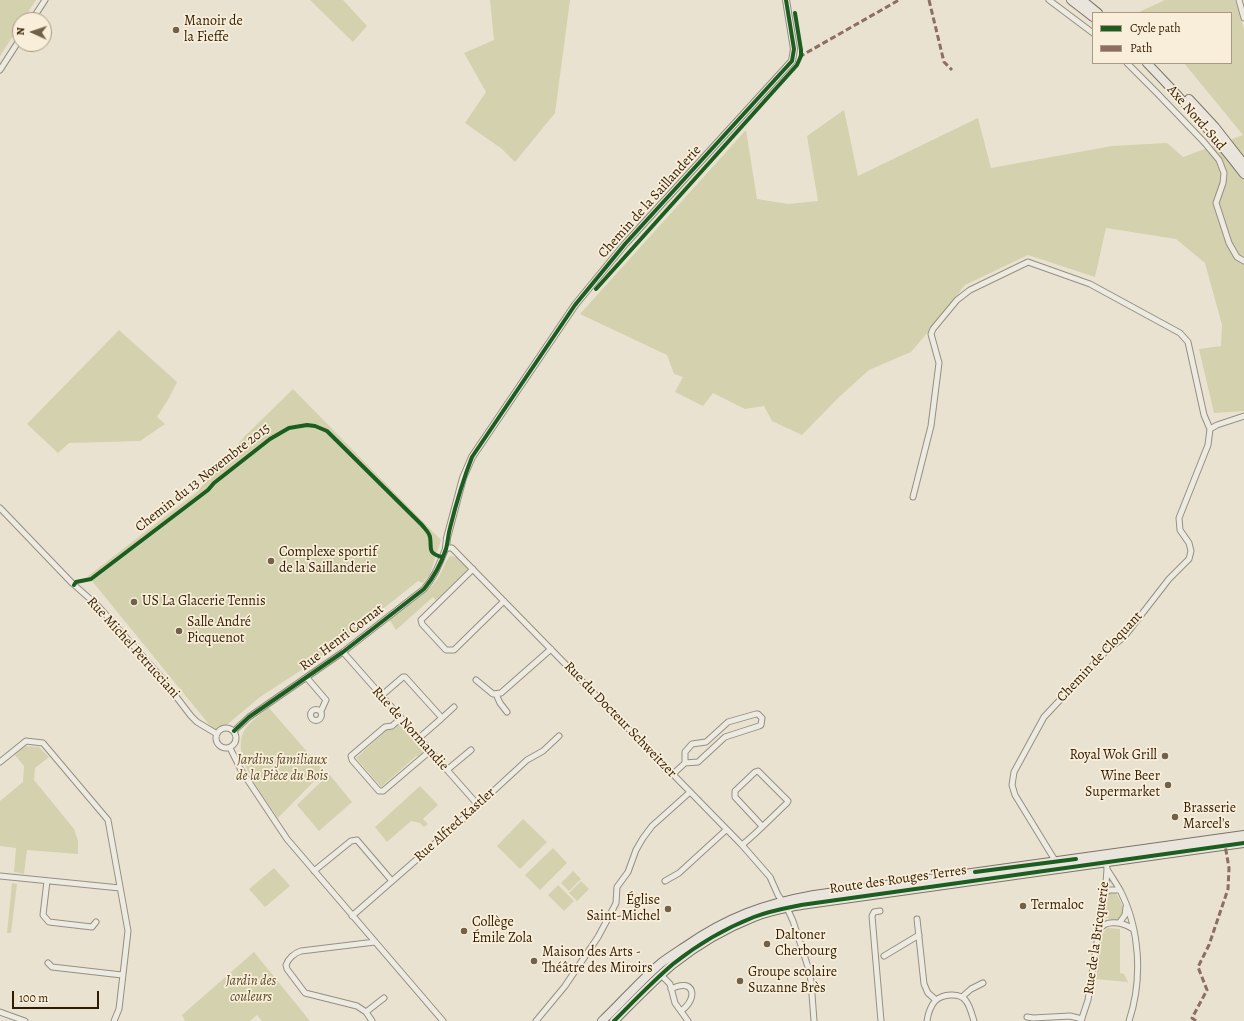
<!DOCTYPE html>
<meta charset="utf-8">
<style>
body{margin:0}
#map{position:relative;width:1244px;height:1021px;overflow:hidden;background:#eae2d0;font-family:Alegreya,serif}
canvas{display:block}
.legend{position:absolute;left:1092px;top:12px;width:140px;height:52px;box-sizing:border-box;background:#f8eeda;border:1px solid #a89a83;margin:0;padding:5px 7px;list-style:none;font-size:12px;color:#311c01}
.legend li{display:flex;align-items:center;gap:8px;height:20px}
.legend b{width:20px;border:1px solid #a89a83}
.north{position:absolute;left:12px;top:12px;width:40px;height:40px;box-sizing:border-box;background:#f8eeda;border:1px solid #a89a83;border-radius:50%;rotate:273deg;font-size:11px;font-weight:700;line-height:16px;text-align:center;color:#311c01}
.north::after{content:'';display:block;margin:auto;width:14px;height:18px;background:#726149;clip-path:polygon(50% 0,100% 100%,50% 72%,0 100%)}
.scale{position:absolute;left:12px;top:991px;width:87px;height:18px;box-sizing:border-box;border:2px solid #311c01;border-top:0;padding-left:5px;font-size:12px;line-height:14px;white-space:nowrap;color:#311c01;-webkit-text-stroke:3px #f8eeda;paint-order:stroke}
</style>
<div id="map">
<canvas width="1244" height="1021"></canvas>
<ul class="legend">
<li><b style="height:5px;background:#1b5e20"></b>Cycle path</li>
<li><b style="height:5px;background:#8d6e63"></b>Path</li>
</ul>
<div class="north">N</div>
<div class="scale">100 m</div>
</div>
<script>
const c = document.querySelector('canvas').getContext('2d');
c.lineJoin = 'round';
function fill(path, color) { c.fillStyle = color; c.fill(path, 'evenodd'); }
function trace(path, color, width, dash) { c.strokeStyle = color; c.lineWidth = width; c.lineCap = dash ? 'butt' : 'round'; c.setLineDash(dash || []); c.stroke(path); }
function label(font, color, halo, rows, align = 'center') {
  c.font = font + ' Alegreya,serif'; c.lineWidth = 3.5; c.setLineDash([]); c.textBaseline = 'middle'; c.strokeStyle = halo; c.fillStyle = color; for (const [text, x, y, turn = 0] of rows) {
    c.save(); c.translate(x, y); c.rotate((+turn || 0) * Math.PI / 180); c.textAlign = isNaN(turn) ? turn : align; if (halo) c.strokeText(text, 0, 0); c.fillText(text, 0, 0); c.restore();
  }
}
fill(new Path2D(`
 M0,0h36l-13,20h-3v5l-20,31z
 M310,0h33l24,26 -14,16z
 M490,0h80l-15,113 -40,49 -13,-13 -37,-26 21,-31 -22,-39 30,-13z
 M1165,0h70l9,29v382l-30,2 -15,-64 22,-3 1,-21 -17,-62 -29,-24 -70,-11 -11,49 -67,-22 -63,30 -25,33 -29,34 -42,18 -31,28 -36,37 -30,-14 -8,-15 -19,3 -32,-16 -10,13 -28,-14 8,-15 -9,-3 -7,-19 -87,-41 166,-184 11,69 31,5 30,-3 -11,-65 37,-26 14,66 120,-58 13,50 121,-22 55,-3 16,14 60,-22 -59,-72h47v-50h-94z
 M119,330l58,52 -8,16 -12,19 8,7 -25,17 -71,2 -11,10 -31,-29z
 M293,389l148,151 -11,34 -7,9 -5,-2 -92,73 -66,43 -31,26 -6,6 -7,3 -5,-5 -123,-151 109,-84 48,-56z
 M450,556l7,1 11,11v1l-32,31 -3,-3 -37,33 -7,-11c16,-12 35,-23 47,-38 6,-8 9,-20 14,-25z
 M269,708l55,63 -46,47c-14,-22 -48,-61 -34,-87 5,-9 17,-17 25,-23z
 M399,724l24,28 -4,4h-3l-35,31 -25,-29 32,-29h6z
 M25,746l14,1 10,10 -14,11 -1,12 40,49 4,12v13l-51,-4 -3,24 -10,-2 2,-24 -16,-2v-45l23,-19 1,-16 -9,-11z
 M329,774l23,28 -33,29 -22,-26z
 M420,786l18,19 -15,14 5,5 -4,3 -4,-4 -9,-2 -24,21 -12,-15z
 M523,819l24,23 -27,27 -23,-23z
 M553,848l14,15 -27,27 -15,-15z
 M274,868l16,18 -25,21 -16,-18z
 M573,871l8,8 -12,12 -8,-8z
 M581,881l8,8 -12,12 -8,-8z
 M12,883l5,1 -6,49h-4z
 M558,885l16,16 -10,10 -16,-16z
 M1111,892l5,1c5,9 12,20 2,28l-7,-1 -7,-4 2,-18z
 M1107,928l13,1v44l4,1 4,8 -32,-3 6,-45z
 M254,952l56,69h-48l-5,-6 -7,6h-65l-3,-6z`), '#d3d1ae');
const minor = new Path2D(`
 M1049,0l44,33
 M1239,0l5,18
 M32,20l13,-20
 M1127,63l29,29 48,50 15,18 5,13 -1,10 -7,20 13,40 8,14 7,4
 M0,70l20,-31
 M913,497l18,-71 8,-63 -8,-29 2,-5 24,-29 13,-10 58,-28 62,22 90,49 8,9 16,73 6,14
 M0,508l72,75 26,23 63,71 30,39 6,6 20,12
 M473,569l-52,51 1,4 24,26h8l50,-49
 M343,652l135,153
 M307,678l19,22 -5,11
 M476,680l17,14 8,-1 50,-44
 M496,694l4,9 7,9
 M381,696l22,-19h2l37,41 -23,20
 M310.5 715a5.5 5.5 0 1 1 11 0a5.5 5.5 0 1 1-11 0Z
 M401,718l-9,8 -7,1 -34,29 1,4 27,31h4l47,-40
 M442,718l12,-11
 M216 738a10 10 0 1 1 20 0a10 10 0 1 1-20 0Z
 M234,731l15,-14 94,-65 81,-63c12,-14 15,-25 22,-41h6l290,297 28,32 8,18 9,13 6,13 15,46 3,14 3,40
 M230,748l11,22 46,69 156,182
 M0,762l26,-21 17,2 65,77 20,111 -9,78 -5,12
 M447,770l24,-20
 M673,774l12,-11 13,-1 27,-25 34,-11 2,-1 1,-7 -4,-4h-2l-28,8 -22,20 -14,2 -7,8v11
 M742,845c16,-13 30,-28 45,-42l1,-2 -30,-30 -3,1 -20,19v6l27,29
 M1056,862l-41,-67 -3,-10 2,-13 30,-55 62,-66 18,-14 45,-58 20,-20 2,-8 -2,-8 -9,-13 -1,-12 29,-73 2,-16 7,-4 27,-9
 M1107,869c4,7 9,14 13,21 20,39 23,89 9,131
 M314,871l37,-30 6,-1 35,41
 M0,876l120,12
 M47,881l-4,34 6,7 43,5 4,-5
 M665,881l14,-8 47,-43
 M1104,894l5,-4h11
 M880,911l-6,1 -2,4 9,105
 M352,916l111,-97 64,-59 16,-9 16,-15
 M917,919l7,65 4,9 8,7
 M1120,922l5,-7 1,-8
 M1099,930c7,-12 25,-7 34,-1
 M884,956l35,-21
 M48,963l4,4 70,8
 M661,975l9,9 5,19 13,18
 M671,989c23,-12 28,9 10,22
 M962,997l9,-8 12,-6
 M0,1012l25,9
 M366,1012l18,-14
 M1027,1017l6,1 37,-2 12,3
 M372,1021l-6,-9 -9,-6 -52,-13 -18,-24 -1,-4c2,-6 8,-12 15,-14l74,-9
 M536,1021l29,-35 33,-49 15,-28 3,-6 1,-16 11,-15 8,-22 7,-12 9,-12 38,-34
 M927,1021c1,-7 3,-14 8,-20 7,-7 25,-9 31,0 4,5 6,14 8,20
 M1081,1021l7,-21 18,-117 1,-14 -1,-9`);
const tertiary = new Path2D(`
 M446,548l1,-10 16,-60 9,-21 103,-152 50,-61 167,-183 2,-12 -8,-49`);
const primary = new Path2D(`
 M602,1021c20,-19 38,-40 59,-58 8,-6 16,-11 25,-17 42,-29 78,-42 128,-51l430,-60
 M614,1021c19,-19 38,-39 59,-57 24,-19 53,-36 81,-47 15,-6 32,-9 47,-12l443,-62`);
const trunk = new Path2D(`
 M1071,0l22,17
 M1082,0l16,13
 M1147,63c34,35 67,72 97,111
 M1189,99l26,28 29,37`);
trace(minor, '#968f82', 7);
trace(tertiary, '#968f82', 8);
trace(primary, '#7b7467', 10);
trace(trunk, '#7b7467', 10);
trace(minor, '#edeae1', 5);
trace(tertiary, '#edeae1', 6);
trace(primary, '#eae5dc', 8);
trace(trunk, '#eae5dc', 8);
trace(new Path2D(`
 M929,0l15,62 8,8
 M799,57l100,-57
 M1196,1021l-4,-3 15,-28 -9,-23 11,-22 19,-56 1,-21 -4,-23`), '#8d6e63', 3, [6, 3]);
trace(new Path2D(`
 M596,289l201,-224 4,-9v-6l-6,-37
 M74,585l2,-3 15,-3 117,-89 6,-7 56,-44 19,-11 18,-3 8,1 12,5 95,94c3,4 7,7 8,12 2,12 -3,16 12,20
 M234,731l15,-14 94,-65 81,-63c10,-12 17,-25 22,-40 2,-7 2,-14 4,-21 6,-24 13,-48 22,-71l103,-152 50,-61 167,-183 2,-12 -8,-49
 M975,872l101,-13
 M614,1021c19,-19 38,-39 59,-57 24,-19 53,-36 81,-47 15,-6 32,-9 47,-12l443,-62`), '#1b5e20', 4);
for (const [x, y, r, color] of [
 [176,30,4,"#726149"],
 [271,561,4,"#726149"],
 [134,602,4,"#726149"],
 [179,631,4,"#726149"],
 [1165,756,4,"#726149"],
 [1168,785,4,"#726149"],
 [1175,817,4,"#726149"],
 [1023,906,4,"#726149"],
 [668,909,4,"#726149"],
 [464,931,4,"#726149"],
 [767,944,4,"#726149"],
 [534,961,4,"#726149"],
 [740,981,4,"#726149"]
]) { const dot = new Path2D(); dot.arc(x, y, r, 0, 2 * Math.PI); c.fillStyle = color; c.fill(dot); trace(dot, '#f8eeda', 1.5); }
label('14px', '#311c01', '#f8eeda', [
 ["Manoir de",184,22],
 ["la Fieffe",184,38],
 ["Complexe sportif",279,553],
 ["de la Saillanderie",279,569],
 ["US La Glacerie Tennis",142,602],
 ["Salle André",187,623],
 ["Picquenot",187,639],
 ["Royal Wok Grill",1157,756,"right"],
 ["Wine Beer",1160,777,"right"],
 ["Supermarket",1160,793,"right"],
 ["Brasserie",1183,809],
 ["Marcel's",1183,825],
 ["Église",660,901,"right"],
 ["Saint-Michel",660,917,"right"],
 ["Termaloc",1031,906],
 ["Collège",472,923],
 ["Émile Zola",472,939],
 ["Daltoner",775,936],
 ["Cherbourg",775,952],
 ["Maison des Arts -",542,953],
 ["Théâtre des Miroirs",542,969],
 ["Groupe scolaire",748,973],
 ["Suzanne Brès",748,989]
], 'left');
label('14px', '#311c01', '#f8eeda', [
 ["Axe Nord-Sud",1196,118,49],
 ["Chemin de la Saillanderie",650,202,-48],
 ["Chemin du 13 Novembre 2015",203,478,-38],
 ["Rue Henri Cornat",342,638,-37],
 ["Rue Michel Petrucciani",133,648,48],
 ["Chemin de Cloquant",1100,657,-47],
 ["Rue du Docteur Schweitzer",620,720,46],
 ["Rue de Normandie",410,729,48],
 ["Rue Alfred Kastler",455,825,-42],
 ["Route des Rouges Terres",898,880,-8],
 ["Rue de la Bricquerie",1097,938,-82]
]);
label('italic 14px', '#5c4e2c', '#f8eeda', [
 ["Jardins familiaux",282,761],
 ["de la Pièce du Bois",282,777],
 ["Jardin des",251,982],
 ["couleurs",251,998]
]);
</script>
